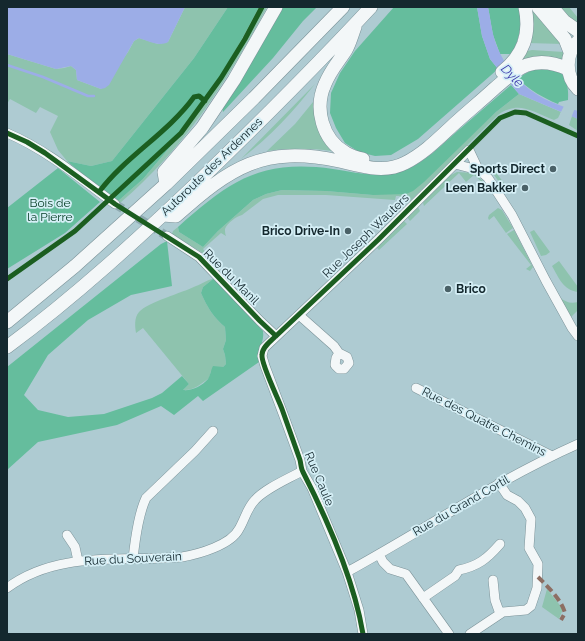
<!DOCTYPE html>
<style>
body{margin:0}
#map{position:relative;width:585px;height:641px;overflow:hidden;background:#aecbd2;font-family:Raleway,sans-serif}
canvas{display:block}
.frame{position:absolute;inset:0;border:8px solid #14282e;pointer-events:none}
</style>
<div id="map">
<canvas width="585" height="641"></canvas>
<div class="frame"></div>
</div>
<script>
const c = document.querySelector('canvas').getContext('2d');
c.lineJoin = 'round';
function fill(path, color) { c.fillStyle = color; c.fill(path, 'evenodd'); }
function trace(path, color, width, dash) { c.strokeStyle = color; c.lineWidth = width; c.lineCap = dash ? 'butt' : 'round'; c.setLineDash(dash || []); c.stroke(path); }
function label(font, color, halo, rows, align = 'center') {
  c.font = font + ' Raleway,sans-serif'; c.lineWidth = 3.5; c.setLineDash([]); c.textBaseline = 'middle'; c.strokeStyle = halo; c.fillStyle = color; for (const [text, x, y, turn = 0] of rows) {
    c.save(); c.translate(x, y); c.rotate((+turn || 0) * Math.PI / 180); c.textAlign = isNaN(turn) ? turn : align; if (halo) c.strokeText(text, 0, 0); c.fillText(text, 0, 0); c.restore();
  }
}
fill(new Path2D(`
 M185,7h43l-34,51 -82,103 -21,5 -24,-5 -9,-11 -8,-18 8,-16 -18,-9 -4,6 -26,-14 -3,5v-50l49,15 8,-1 7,-2 5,4 1,10 24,9 27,-37 6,-11 5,-3 19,6 10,-2z
 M259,7h8c-39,73 -83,142 -147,196l-3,-1 26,-23 33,-39 36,-49 30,-52z
 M528,7h5l30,37 -36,-1z
 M558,7h11l9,11v7z
 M532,50l32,2 -2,9 -42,1 7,-11z
 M315,84c-22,28 -45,53 -74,75z
 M519,94l42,18 -3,6 -4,2c-22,-8 -35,-20 -56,-5l-90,88 -3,1 2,-4 -8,-4h-3l-1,4 -69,-5h-48l-15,4 -21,16c-5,1 -15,8 -17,14 0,2 0,5 1,7l-5,-3 -18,16 4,5h-3l-3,-2 -29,-18 1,-3 5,-4 1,5 24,15 15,-16 35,-31 13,-6 16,-4 44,1 47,4 96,-58 27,-25z
 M313,102c2,17 8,36 19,49 -21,-3 -44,-3 -65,0l28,-27z
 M572,116l6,3v12l-9,-6z
 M491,166l19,25 -3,2 -18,-25z
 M457,172l17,1 9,8 -1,1 -8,-7 -8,7 -7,-9 -35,33 -1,-3 2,-3 24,-24z
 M418,207l2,4 -10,10 -3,-4z
 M498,208l4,2 11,18 -7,5 -12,-17 -5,4 -1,-2 1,-3z
 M404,221l3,3 -28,26 -2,-2z
 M514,230l19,37 -3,4 -4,-2 5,-4 -24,-31z
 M534,230l16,22 -4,3 -5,1 -11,-24z
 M559,261l19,26v5c-15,-2 -19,-14 -26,-26z
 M213,279l-10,8 -2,6c6,14 13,25 24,34l1,13 -3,9 2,6 1,9 -3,3 -12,4 -2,7c-8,6 -16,13 -26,12l6,-6 -46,-56 -7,5c-1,-7 -2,-15 3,-21 9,-10 43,-19 57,-26 6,-2 10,-6 17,-7z
 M559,297c7,5 11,7 19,5v8l-7,7z
 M547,589l16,20 -4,10 -17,-12z`), '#8ec3ae');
fill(new Path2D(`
 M228,7h31l-17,32 -30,52 -36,49 -33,39 -26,23 -35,-28 -15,-13 24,5 21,-5 82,-103z
 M281,7h36l-14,14 -30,37 -50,54 -1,-5z
 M394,7h83l5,29 8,23 8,10 -80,70 -27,16 -16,1 -16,-4 -14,-9 -9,-15 -6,-15 1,-20 9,-20 15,-22z
 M488,7h30c6,16 1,32 -6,47h-12l-7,-19z
 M544,68c4,1 9,1 13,2 10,5 12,20 11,30l-9,2 -1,2c-15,-6 -28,-14 -40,-25 8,-7 16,-10 26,-11z
 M511,85l8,9 -23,18 -72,70 -11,9 -7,3 -33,1 -47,-4 -44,-1 -16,4 -13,6 -35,31 -15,16 -24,-15 -1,-5c52,-46 82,-68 155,-58 25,4 50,10 75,0 17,-8 32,-22 46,-35 19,-16 38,-33 57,-49z
 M58,168l42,34 -35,31 -58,36v-61z
 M167,241l5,45 -41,9 -43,25 -40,35 -24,40 14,15 30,7 36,-3 48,-16 10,-5 20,-17 7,8 -6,6c9,1 19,-4 25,-11 2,-3 3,-9 5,-13l10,1 3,-3 -1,-9 -2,-6 3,-9 -1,-13c-11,-9 -18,-20 -24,-34l2,-6 10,-8 4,2 46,50c2,11 -7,21 -4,31l-56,39 -5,-5 -24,19 -13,-9 -44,19 -79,17 -31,28v-103l154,-123z`), '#65bd9d');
fill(new Path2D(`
 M7,7h178l-17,35c-9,5 -20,-1 -29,-4l-5,3 -25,44 -4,3 -4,1 -24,-9 -1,-10 -5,-4 -15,3 -49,-15z
 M477,7h11c2,9 3,19 5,27 7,29 29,55 56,67 9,4 19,7 29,10v8l-59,-25 -21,-25 -8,-10 -8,-23z`), '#9cade7');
fill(new Path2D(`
 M565,104l10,4 -4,10 -11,-4z`), '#aecbd2');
trace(new Path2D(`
 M7,65l36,12 45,19h6`), '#9cade7', 2.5);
trace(new Path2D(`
 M115,204l52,32`), '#8faab1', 9, [9, 4.5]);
const minor = new Path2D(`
 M7,133c40,17 73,45 108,71
 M455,164l19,5h4
 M167,236l32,21 61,64 16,15
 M299,315l35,31 5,7 8,4 2,6 -5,6h-5l-4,-4 1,-7 3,-5
 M416,388l136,68
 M67,535l8,12 3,14
 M379,554l4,8 7,7 16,5 43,60
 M133,559c2,-19 5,-44 13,-61l49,-47 18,-20
 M347,572c77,-42 150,-92 231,-128
 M493,580l2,20 5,14
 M7,588c51,-38 116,-26 175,-31 17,-3 49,-12 57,-28 6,-10 8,-21 16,-29 11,-12 33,-21 47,-29
 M423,598l32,-22 4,-6c19,-4 28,-11 41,-26
 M363,634l-4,-24 -12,-38 -35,-84 -10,-17 -2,-11 -15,-41 -20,-53 -3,-10 2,-8 114,-108 91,-90 9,19 10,9 24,37 34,66 26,47 6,8
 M470,634l33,-22 23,-2 5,-4 6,-18 1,-24 -9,-16 2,-29 -6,-11 -7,-7 -11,-6 -8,-12`);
const highway = new Path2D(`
 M538,7l27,32 5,13
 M552,7l12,14 14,10
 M355,27c-3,8 -5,16 -9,23 -7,11 -16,21 -21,34 -11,24 -3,56 21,69 5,3 12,5 17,6
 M578,41c-13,13 -13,35 0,48
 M502,72c21,-17 29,-37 23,-65
 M166,184l-2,-12 38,-44 32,-48 42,-73
 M163,215l13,1c55,-49 87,-71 163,-55 22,5 45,13 66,2 18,-9 32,-23 47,-37 14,-13 29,-25 43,-38 10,-8 20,-19 32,-23 15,-5 28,-2 41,4
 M7,322l68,-56 91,-82 88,-86 89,-91
 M7,347c69,-51 132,-109 194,-168 58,-56 115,-113 170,-172`);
trace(minor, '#7b9298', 10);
trace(highway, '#7b9298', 14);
trace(minor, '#f3f7f8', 9);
trace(highway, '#f3f7f8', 13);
trace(new Path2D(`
 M538,577c10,10 23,22 27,36l-4,7`), '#8d6e63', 4, [8, 4]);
trace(new Path2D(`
 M7,133l20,9 18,11 70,51 84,53 61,64 16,15
 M99,192c27,-36 68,-58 95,-95l5,-1 6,5
 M7,279l68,-48 106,-98 40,-55 24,-39 17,-32
 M363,634c-9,-54 -35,-113 -60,-162 -2,-3 -2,-8 -3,-12 -6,-17 -12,-34 -18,-51 -4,-11 -21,-45 -20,-54 0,-8 9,-14 14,-19l102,-96 122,-122 15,-6 11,1 52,23`), '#1b5e20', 5);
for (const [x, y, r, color] of [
 [553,169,4,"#4a6167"],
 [525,188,4,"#4a6167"],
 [348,231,4,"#4a6167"],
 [448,289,4,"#4a6167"]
]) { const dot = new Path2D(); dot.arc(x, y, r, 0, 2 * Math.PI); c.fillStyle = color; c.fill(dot); trace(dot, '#d5eff6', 1.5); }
label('12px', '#14282e', '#d5eff6', [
 ["Autoroute des Ardennes",212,167,-44],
 ["Rue Joseph Wauters",366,236,-44],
 ["Rue du Manil",231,277,45],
 ["Rue des Quatre Chemins",484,422,27],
 ["Rue Caule",319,479,67],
 ["Rue du Grand Cortil",461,506,-30],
 ["Rue du Souverain",133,559,-3]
]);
label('bold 12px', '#14282e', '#d5eff6', [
 ["Sports Direct",545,169],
 ["Leen Bakker",517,188],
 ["Brico Drive-In",340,231],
 ["Brico",456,289,"left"]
], 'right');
label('12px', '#023a21', '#d5eff6', [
 ["Bois de",50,203],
 ["la Pierre",50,217]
]);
label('italic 13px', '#3d39ac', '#d5eff6', [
 ["Dyle",512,76,46]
]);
</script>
